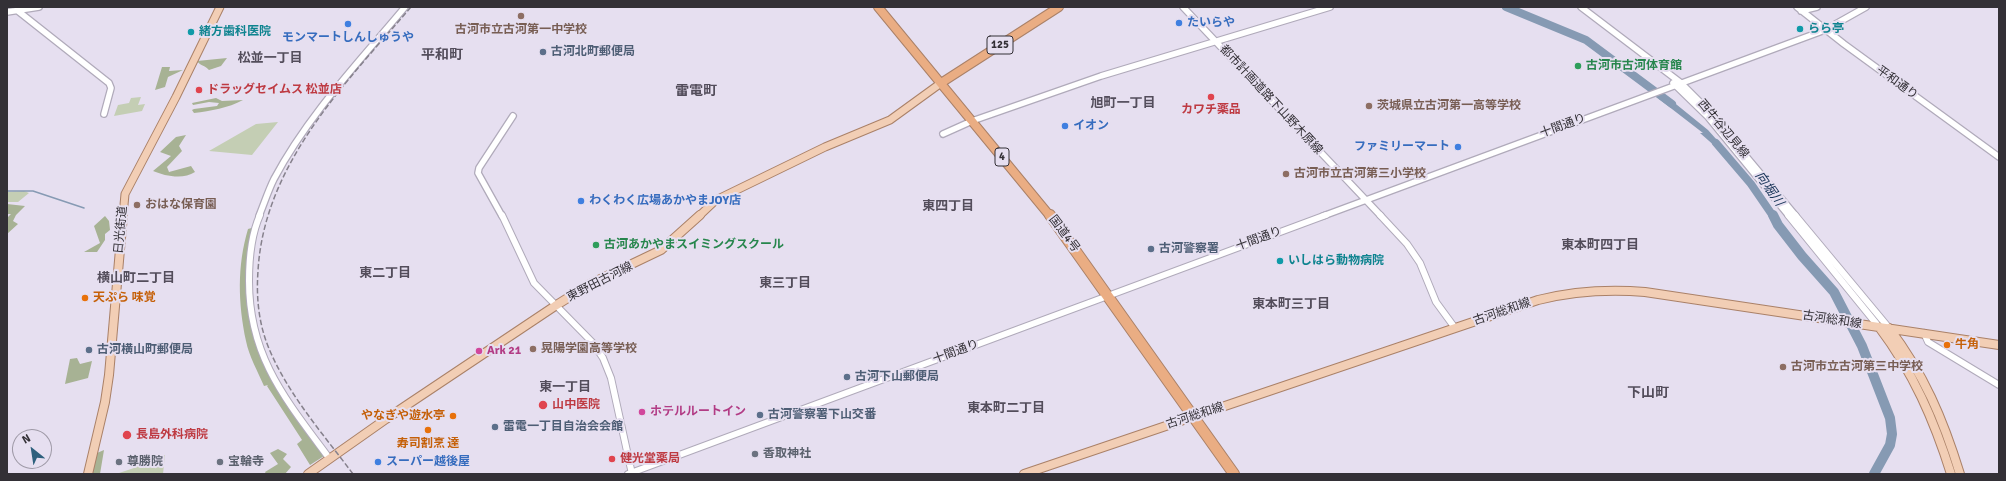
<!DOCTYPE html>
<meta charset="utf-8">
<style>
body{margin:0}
#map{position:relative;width:2006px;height:481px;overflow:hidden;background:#e6dff0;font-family:Signika,sans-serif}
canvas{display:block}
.frame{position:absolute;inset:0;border:8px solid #333036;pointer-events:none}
.north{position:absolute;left:12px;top:429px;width:40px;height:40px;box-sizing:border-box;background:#e6dff0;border:1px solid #9e99a6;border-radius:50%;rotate:330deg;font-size:11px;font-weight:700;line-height:16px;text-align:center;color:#333036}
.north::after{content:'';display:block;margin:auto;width:14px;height:18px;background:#2e607d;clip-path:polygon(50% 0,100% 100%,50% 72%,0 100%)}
</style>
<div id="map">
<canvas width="2006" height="481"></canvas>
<div class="frame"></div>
<div class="north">N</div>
</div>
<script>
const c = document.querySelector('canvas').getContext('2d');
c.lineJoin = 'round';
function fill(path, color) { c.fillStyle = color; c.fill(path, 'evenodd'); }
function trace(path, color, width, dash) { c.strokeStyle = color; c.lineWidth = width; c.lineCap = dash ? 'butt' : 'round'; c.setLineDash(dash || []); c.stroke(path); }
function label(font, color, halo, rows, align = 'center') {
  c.font = font + ' Signika,"Noto Sans JP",sans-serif'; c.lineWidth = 4; c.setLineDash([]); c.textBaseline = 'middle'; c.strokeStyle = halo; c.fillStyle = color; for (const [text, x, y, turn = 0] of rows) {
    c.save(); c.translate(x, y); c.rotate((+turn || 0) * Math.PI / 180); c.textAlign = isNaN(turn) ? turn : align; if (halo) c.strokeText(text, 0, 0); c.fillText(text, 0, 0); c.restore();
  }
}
fill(new Path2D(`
 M141,97l-3,8 7,-1 -3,7 -28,5 4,-11 11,-2 2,-5z
 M278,122l-26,33 -43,-4 47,-27z
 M24,191l5,2 -11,9h-11v-10z
 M165,455l-2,19h-47l18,-6 6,-6z`), '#c4ceb4');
fill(new Path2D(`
 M227,58l-6,8 -12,4c-4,-5 -9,-4 -12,-9z
 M162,67h8l-1,4 14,-1 -15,7 -3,10 -10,3z
 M216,98l6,3 21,-1c-15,8 -32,11 -49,13l-2,-3 2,-1 23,-3 2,-3 -10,-1 -16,3 -1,-2z
 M186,135l-7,11 3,5 -15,16 2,5 22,-6 4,6c-12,8 -30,4 -42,-1l18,-15 -11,-4 16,-15z
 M7,204l18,2 -9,9 -3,6 5,3 -11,10v-16l4,-4h-4z
 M105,216l4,5 1,9 -5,4v6l-8,12h-13l16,-9 -6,-17z
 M255,227l-7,66 20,75 56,88 -14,9 -13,-21 5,-4 -35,-54 1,-1 -4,1c-6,-14 -15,-30 -18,-45 -8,-38 -9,-75 2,-112z
 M77,358l3,6 12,-3 -4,17 -23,6 5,-25z
 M278,449l9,5 -4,5 8,8 -6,7h-19l-1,-2 13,-8 -8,-11z
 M104,450l-4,24h-9l6,-21z`), '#a7b294');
fill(new Path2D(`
 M1666,96l42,34 17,19 -1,2 -7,-3 -17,-15h3l-44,-34z`), '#869ab3');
trace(new Path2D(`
 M7,191h26l51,17`), '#869ab3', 1.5);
trace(new Path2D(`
 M1506,7l80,33 86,64
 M1716,143l35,41 22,32`), '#869ab3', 8);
trace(new Path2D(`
 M1773,215l5,10 24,31 32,36 28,54 28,72 2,16 -2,11 -16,29`), '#869ab3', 10);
const minorFar1 = new Path2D(`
 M17,7l1,4 91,72 2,5 -7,26
 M1183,7l198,209
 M1581,7l100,76 23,23 92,110
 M1797,7l47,37 155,113
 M1801,11l16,-4
 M7,12l32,-5
 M1673,83l35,34 81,99
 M943,134l29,-13 129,-45 229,-69
 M259,216c5,-12 9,-25 15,-37 34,-64 85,-117 131,-172
 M502,216l-24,-43 1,-5 34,-52
 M1323,216l502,-186 41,-23`);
const minor = new Path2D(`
 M260,215c-9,20 -11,45 -11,66 0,76 37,119 80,177
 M502,215l32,68 59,60 10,15 8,20 21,96
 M1380,215l27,29 13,19 16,39 19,26
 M1788,215l91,112
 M1795,215l94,113
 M1924,333l4,9 71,43
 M628,474l698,-259`);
const majorFar1 = new Path2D(`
 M123,216l2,-22 51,-97 44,-90
 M699,216l17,-16 109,-53 65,-27 51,-37`);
const major = new Path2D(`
 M1879,327c34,45 55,93 72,147
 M1889,328c35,46 54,91 71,146
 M88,474l17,-72 4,-27 14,-160
 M308,474l78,-55 169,-113 35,-22 71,-34 39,-35
 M1024,474l514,-174c36,-9 70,-11 107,-8l354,53`);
const highwayFar1 = new Path2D(`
 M878,7l172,209
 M941,83l118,-76`);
const highway = new Path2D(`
 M1050,215l184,259`);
trace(minorFar1, '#b0aaba', 8);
trace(minor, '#b0aaba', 8);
trace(majorFar1, '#aa8168', 9);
trace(major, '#aa8168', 10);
trace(highwayFar1, '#aa8168', 10);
trace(highway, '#aa8168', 12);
trace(minorFar1, '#fff', 5.5);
trace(minor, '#fff', 6);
trace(majorFar1, '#f2ceb5', 7);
trace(major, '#f2ceb5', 8);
trace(highwayFar1, '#eaad83', 8);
trace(highway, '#eaad83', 10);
trace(new Path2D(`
 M353,474c-29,-39 -63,-77 -83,-123 -11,-25 -14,-52 -12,-80 6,-107 87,-187 153,-264`), '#86818c', 1.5, [5.5, 2.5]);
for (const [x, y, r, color] of [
 [521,16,4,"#8d6e63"],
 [1179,23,4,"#3f7fe0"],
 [348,24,4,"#3f7fe0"],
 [1800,29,4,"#0f9aa8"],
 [191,32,4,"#0f9aa8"],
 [543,52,4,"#5c6f8a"],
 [1578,66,4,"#2e9e5b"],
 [199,90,4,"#e0444e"],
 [1211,97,4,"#e0444e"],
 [1369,106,4,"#8d6e63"],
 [1065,126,4,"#3f7fe0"],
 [1458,147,4,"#3f7fe0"],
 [1286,174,4,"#8d6e63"],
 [581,201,4,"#3f7fe0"],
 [137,205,4,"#8d6e63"],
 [596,245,4,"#2e9e5b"],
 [1151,249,4,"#5c6f8a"],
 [1280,261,4,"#0f9aa8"],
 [85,298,4,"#e8710a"],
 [1947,345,4,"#e8710a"],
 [533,349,4,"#8d6e63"],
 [89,350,4,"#5c6f8a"],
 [479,351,4,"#d1479c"],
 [1783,367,4,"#8d6e63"],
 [847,377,4,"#5c6f8a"],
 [543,405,5,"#e0444e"],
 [642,412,4,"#d1479c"],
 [760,415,4,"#5c6f8a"],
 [453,416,4,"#e8710a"],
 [495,427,4,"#5c6f8a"],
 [428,430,4,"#e8710a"],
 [127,435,5,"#e0444e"],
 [755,454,4,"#6b7280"],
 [612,459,4,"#e0444e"],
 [119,462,4,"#6b7280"],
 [220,462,4,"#6b7280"],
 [378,462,4,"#3f7fe0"]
]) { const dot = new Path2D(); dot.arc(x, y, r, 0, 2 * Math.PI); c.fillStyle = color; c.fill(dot); trace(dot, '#e6dff0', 1.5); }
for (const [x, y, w] of [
 [1000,45,26],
 [1002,157,14]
]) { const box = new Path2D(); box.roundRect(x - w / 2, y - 9, w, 18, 3); c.fillStyle = '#e6dff0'; c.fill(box); trace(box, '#333036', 1); }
label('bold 11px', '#333036', null, [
 ["125",1000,45],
 ["4",1002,157]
]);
label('bold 12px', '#366cbe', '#e6dff0', [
 ["たいらや",1187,23],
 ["モンマートしんしゅうや",348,38,"center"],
 ["イオン",1073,126],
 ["ファミリーマート",1450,147,"right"],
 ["わくわく広場あかやまJOY店",589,201],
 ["スーパー越後屋",386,462]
], 'left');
label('bold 12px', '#0d838f', '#e6dff0', [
 ["らら亭",1808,29],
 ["緒方歯科医院",199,32],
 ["いしはら動物病院",1288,261]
], 'left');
label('bold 12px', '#785e54', '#e6dff0', [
 ["古河市立古河第一中学校",521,30,"center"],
 ["茨城県立古河第一高等学校",1377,106],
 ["古河市立古河第三小学校",1294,174],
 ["おはな保育園",145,205],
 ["晃陽学園高等学校",541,349],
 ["古河市立古河第三中学校",1791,367]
], 'left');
label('bold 12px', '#4e5e75', '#e6dff0', [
 ["古河北町郵便局",551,52],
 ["古河警察署",1159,249],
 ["古河横山町郵便局",97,350],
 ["古河下山郵便局",855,377],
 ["古河警察署下山交番",768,415],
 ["雷電一丁目自治会会館",503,427]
], 'left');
label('bold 12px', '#27864d', '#e6dff0', [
 ["古河市古河体育館",1586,66],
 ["古河あかやまスイミングスクール",604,245]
], 'left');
label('12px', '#333036', '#e6dff0', [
 ["平和通り",1897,83,36],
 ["都市計画道路下山野木原線",1271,100,47],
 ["十間通り",1563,126,-20],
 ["西牛谷辺見線",1723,129,50],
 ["日光街道",121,230,-85],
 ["国道4号",1064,234,53],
 ["十間通り",1259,239,-20],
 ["東野田古河線",600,282,-27],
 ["古河総和線",1502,312,-19],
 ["古河総和線",1832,320,9],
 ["十間通り",956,352,-20],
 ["古河総和線",1195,416,-18]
]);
label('bold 12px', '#be3a42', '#e6dff0', [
 ["ドラッグセイムス 松並店",207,90],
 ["カワチ薬品",1211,110,"center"],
 ["山中医院",552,405],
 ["長島外科病院",136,435],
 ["健光堂薬局",620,459]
], 'left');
label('bold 12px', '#c56008', '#e6dff0', [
 ["天ぷら 味覚",93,298],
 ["牛角",1955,345],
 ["やなぎや遊水亭",445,416,"right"],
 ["寿司割烹 達",428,444,"center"]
], 'left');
label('bold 12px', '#b23c85', '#e6dff0', [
 ["Ark 21",487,351],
 ["ホテルルートイン",650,412]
], 'left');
label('bold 12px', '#5b616d', '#e6dff0', [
 ["香取神社",763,454],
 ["尊勝院",127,462],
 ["宝輪寺",228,462]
], 'left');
label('bold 13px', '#534d5b', '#e6dff0', [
 ["松並一丁目",270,59],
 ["旭町一丁目",1123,104],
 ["東四丁目",948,207],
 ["東本町四丁目",1600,246],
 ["東二丁目",385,274],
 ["横山町二丁目",136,279],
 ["東三丁目",785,284],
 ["東本町三丁目",1291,305],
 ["東一丁目",565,388],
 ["東本町二丁目",1006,409]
]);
label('italic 13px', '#153256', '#e6dff0', [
 ["向堀川",1769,189,55]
]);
label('bold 14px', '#534d5b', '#e6dff0', [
 ["平和町",442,55],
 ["雷電町",696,91],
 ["下山町",1648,393]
]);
</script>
